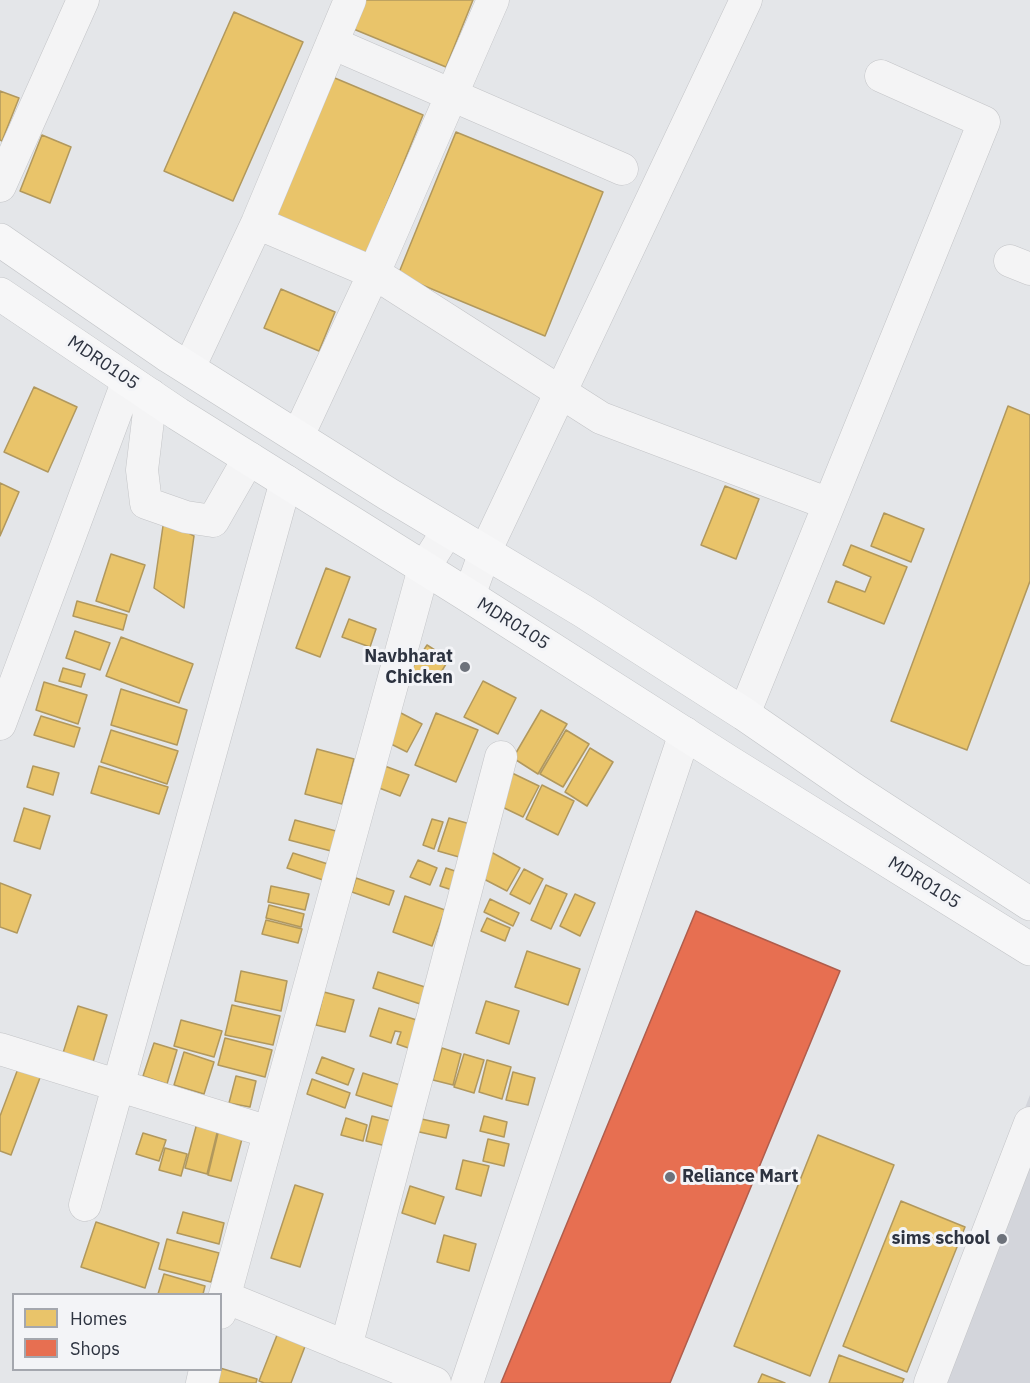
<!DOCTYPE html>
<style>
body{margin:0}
#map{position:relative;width:1030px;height:1383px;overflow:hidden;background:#e4e6e9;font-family:"IBM Plex Sans",sans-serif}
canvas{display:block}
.legend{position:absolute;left:12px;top:1293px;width:210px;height:78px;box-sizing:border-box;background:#f3f4f7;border:2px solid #a4a7ae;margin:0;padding:8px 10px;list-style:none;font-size:18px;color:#2d3340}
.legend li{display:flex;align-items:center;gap:12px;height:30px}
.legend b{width:30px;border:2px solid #a4a7ae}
</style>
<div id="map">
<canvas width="1030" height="1383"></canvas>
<ul class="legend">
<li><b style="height:16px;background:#e9c46a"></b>Homes</li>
<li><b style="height:16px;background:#e76f51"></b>Shops</li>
</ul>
</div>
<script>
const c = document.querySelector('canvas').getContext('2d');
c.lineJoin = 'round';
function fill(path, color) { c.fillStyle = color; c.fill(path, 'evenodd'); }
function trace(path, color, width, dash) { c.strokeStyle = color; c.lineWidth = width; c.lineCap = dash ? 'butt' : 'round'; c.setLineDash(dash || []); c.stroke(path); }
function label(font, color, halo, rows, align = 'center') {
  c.font = font + ' "IBM Plex Sans",sans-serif'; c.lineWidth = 6; c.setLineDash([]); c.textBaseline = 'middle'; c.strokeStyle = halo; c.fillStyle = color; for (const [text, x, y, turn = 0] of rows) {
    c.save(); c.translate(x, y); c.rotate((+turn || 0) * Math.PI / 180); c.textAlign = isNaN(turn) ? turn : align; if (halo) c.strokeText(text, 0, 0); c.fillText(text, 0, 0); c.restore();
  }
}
fill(new Path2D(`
 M1030,1095v288h-113z`), '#d3d5db');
const homes = new Path2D(`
 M362,0h111l-27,67 -95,-39z
 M234,12l69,30 -70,159 -69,-30z
 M330,76l93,39 -57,140 -93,-38z
 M0,91l19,7 -17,43 -2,-1z
 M456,132l147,60 -58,144 -147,-61z
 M42,135l29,12 -21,56 -30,-12z
 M281,289l54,23 -16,39 -55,-23z
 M34,387l43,20 -29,65 -44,-20z
 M1008,406l22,9v166l-63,169 -76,-29z
 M0,483l19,9 -19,44z
 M725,486l34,13 -23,60 -35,-14z
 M884,513l40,16 -13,33 -40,-16z
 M164,519l30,17 -10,72 -30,-20z
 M851,545l56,22 -23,57 -56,-22 8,-21 29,11 6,-15 -28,-12z
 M111,554l34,11 -16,47 -33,-11z
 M326,568l24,9 -30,80 -24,-9z
 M77,601l50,14 -4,15 -50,-14z
 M349,619l27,10 -6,18 -28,-10z
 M75,631l35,12 -10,27 -34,-12z
 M121,637l72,27 -14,39 -73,-27z
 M427,645l22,14 -15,25 -23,-14z
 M63,668l22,6 -4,13 -22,-6z
 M483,681l33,17 -18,36 -34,-17z
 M44,682l43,13 -9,29 -42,-14z
 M121,689l66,21 -10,35 -66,-20z
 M541,710l26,14 -29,50 -25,-16z
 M399,712l23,12 -15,28 -22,-11z
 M436,713l42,17 -22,52 -41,-17z
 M41,716l39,12 -6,19 -40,-12z
 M111,730l67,21 -11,33 -66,-22z
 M566,730l23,14 -26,43 -23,-13z
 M590,748l23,14 -26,44 -22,-14z
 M317,749l37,10 -12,45 -37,-10z
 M382,765l27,10 -9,21 -26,-10z
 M33,766l26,7 -6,22 -26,-8z
 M99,766l69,21 -9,27 -68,-21z
 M512,773l27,13 -16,31 -27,-13z
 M542,785l32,16 -16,34 -32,-16z
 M24,808l26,8 -10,33 -26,-8z
 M449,818l21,6 -11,33 -21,-6z
 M432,819l11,3 -9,27 -11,-4z
 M295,820l41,11 -5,20 -42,-11z
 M491,852l29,16 -13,23 -29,-15z
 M293,853l38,12 -5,16 -39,-13z
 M418,860l19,8 -7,17 -20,-8z
 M446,868l15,5 -6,18 -15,-5z
 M524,869l19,10 -13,25 -20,-10z
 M356,878l38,13 -5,14 -37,-13z
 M0,883l31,12 -14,38 -17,-6z
 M546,885l21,9 -16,35 -20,-9z
 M271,886l38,8 -4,16 -37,-8z
 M575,894l20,9 -15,33 -20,-10z
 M405,896l40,14 -13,36 -39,-14z
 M490,899l29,14 -6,13 -29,-14z
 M269,905l35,9 -3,13 -35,-9z
 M487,918l23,10 -5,13 -24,-10z
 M266,920l36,9 -4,14 -36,-9z
 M527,951l53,18 -12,36 -53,-18z
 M241,971l46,10 -6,30 -46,-10z
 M378,972l47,15 -5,17 -47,-16z
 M324,992l30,8 -9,32 -29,-7z
 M486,1001l33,10 -10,33 -33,-11z
 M232,1005l48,11 -7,29 -48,-10z
 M78,1006l29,9 -14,47 -30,-9z
 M379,1008l47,15 -9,28 -20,-7 4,-12 -6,-1 -4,12 -21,-7z
 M181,1020l41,11 -8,26 -40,-11z
 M225,1038l47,12 -7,27 -47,-12z
 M154,1043l23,7 -10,34 -24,-8z
 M442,1048l19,6 -8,31 -20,-5z
 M184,1052l30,10 -10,32 -30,-9z
 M464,1054l20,6 -10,33 -20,-6z
 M322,1057l32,12 -6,16 -32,-12z
 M487,1060l24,7 -9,32 -23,-7z
 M19,1066l22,9 -30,80 -11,-4v-35z
 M513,1072l22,6 -7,27 -22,-5z
 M363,1073l37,12 -7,22 -37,-12z
 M236,1076l20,5 -6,26 -21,-4z
 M312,1079l38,14 -5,15 -38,-14z
 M372,1116l19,5 -5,25 -20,-5z
 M484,1116l23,6 -3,15 -24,-6z
 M346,1118l21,7 -4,16 -22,-6z
 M417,1118l32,7 -3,13 -31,-7z
 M197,1123l21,6 -11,45 -22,-6z
 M219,1129l24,6 -12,46 -23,-6z
 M143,1133l23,7 -7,21 -23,-7z
 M818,1135l76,30 -84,211 -76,-30z
 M488,1139l21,5 -5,22 -21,-5z
 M165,1148l22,6 -6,22 -22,-6z
 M463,1160l26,6 -8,30 -25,-7z
 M295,1185l28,9 -23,73 -29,-9z
 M410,1186l34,11 -9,27 -33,-11z
 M901,1201l64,26 -58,145 -64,-26z
 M183,1212l41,11 -5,21 -42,-11z
 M96,1222l63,21 -14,45 -64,-21z
 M444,1235l32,9 -7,27 -32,-9z
 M167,1239l52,14 -8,29 -52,-13z
 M164,1274l41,12 -2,8h-45z
 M281,1325l28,11 -18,47h-27l-5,-2z
 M839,1355l65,24 -2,4h-73z
 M220,1368l37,11 -1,4h-42l4,-13z
 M762,1374l23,9h-27z`);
fill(homes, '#e9c46a');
trace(homes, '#b1985d', 1.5);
const shops = new Path2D(`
 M696,911l144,60 -170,412h-169z`);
fill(shops, '#e76f51');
trace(shops, '#af5d4c', 1.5);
const minor = new Path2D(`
 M332,43l290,126
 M0,186l83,-186
 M257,223l117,50 227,145 228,86
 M1010,261l20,8
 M189,368l68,-145 93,-223
 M151,395l-9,75 4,33 40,14 27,4 36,-63
 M298,436l76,-163 119,-273
 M469,596l16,-44 261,-552
 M744,714l240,-592 -103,-46
 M0,724l128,-344
 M0,1049l269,83
 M85,1205l201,-724
 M225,1297l210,86
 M220,1313l204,-745 24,-38
 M346,1347l155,-590
 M202,1383l3,-13
 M467,1383l218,-650
 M930,1383l100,-260`);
const major = new Path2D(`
 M0,240l167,115 221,139 195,117 161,103 109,75 177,115
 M0,294l178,120 291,182 260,166 301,187`);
trace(minor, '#c3c4c7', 33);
trace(major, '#c1c3c6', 34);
trace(minor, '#f4f4f5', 32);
trace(major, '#f7f7f8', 33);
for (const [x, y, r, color] of [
 [465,667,6,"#6d727b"],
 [670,1177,6,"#6d727b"],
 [1002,1239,6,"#6d727b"]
]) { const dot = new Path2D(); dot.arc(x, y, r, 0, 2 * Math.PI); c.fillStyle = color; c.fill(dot); trace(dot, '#f3f4f7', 2); }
label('18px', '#2d3340', '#f3f4f7', [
 ["MDR0105",103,363,34],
 ["MDR0105",513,624,32],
 ["MDR0105",924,883,32]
]);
label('bold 18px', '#2d3340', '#f3f4f7', [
 ["Navbharat",453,657],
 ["Chicken",453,678],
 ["Reliance Mart",682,1177,"left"],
 ["sims school",990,1239]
], 'right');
</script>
